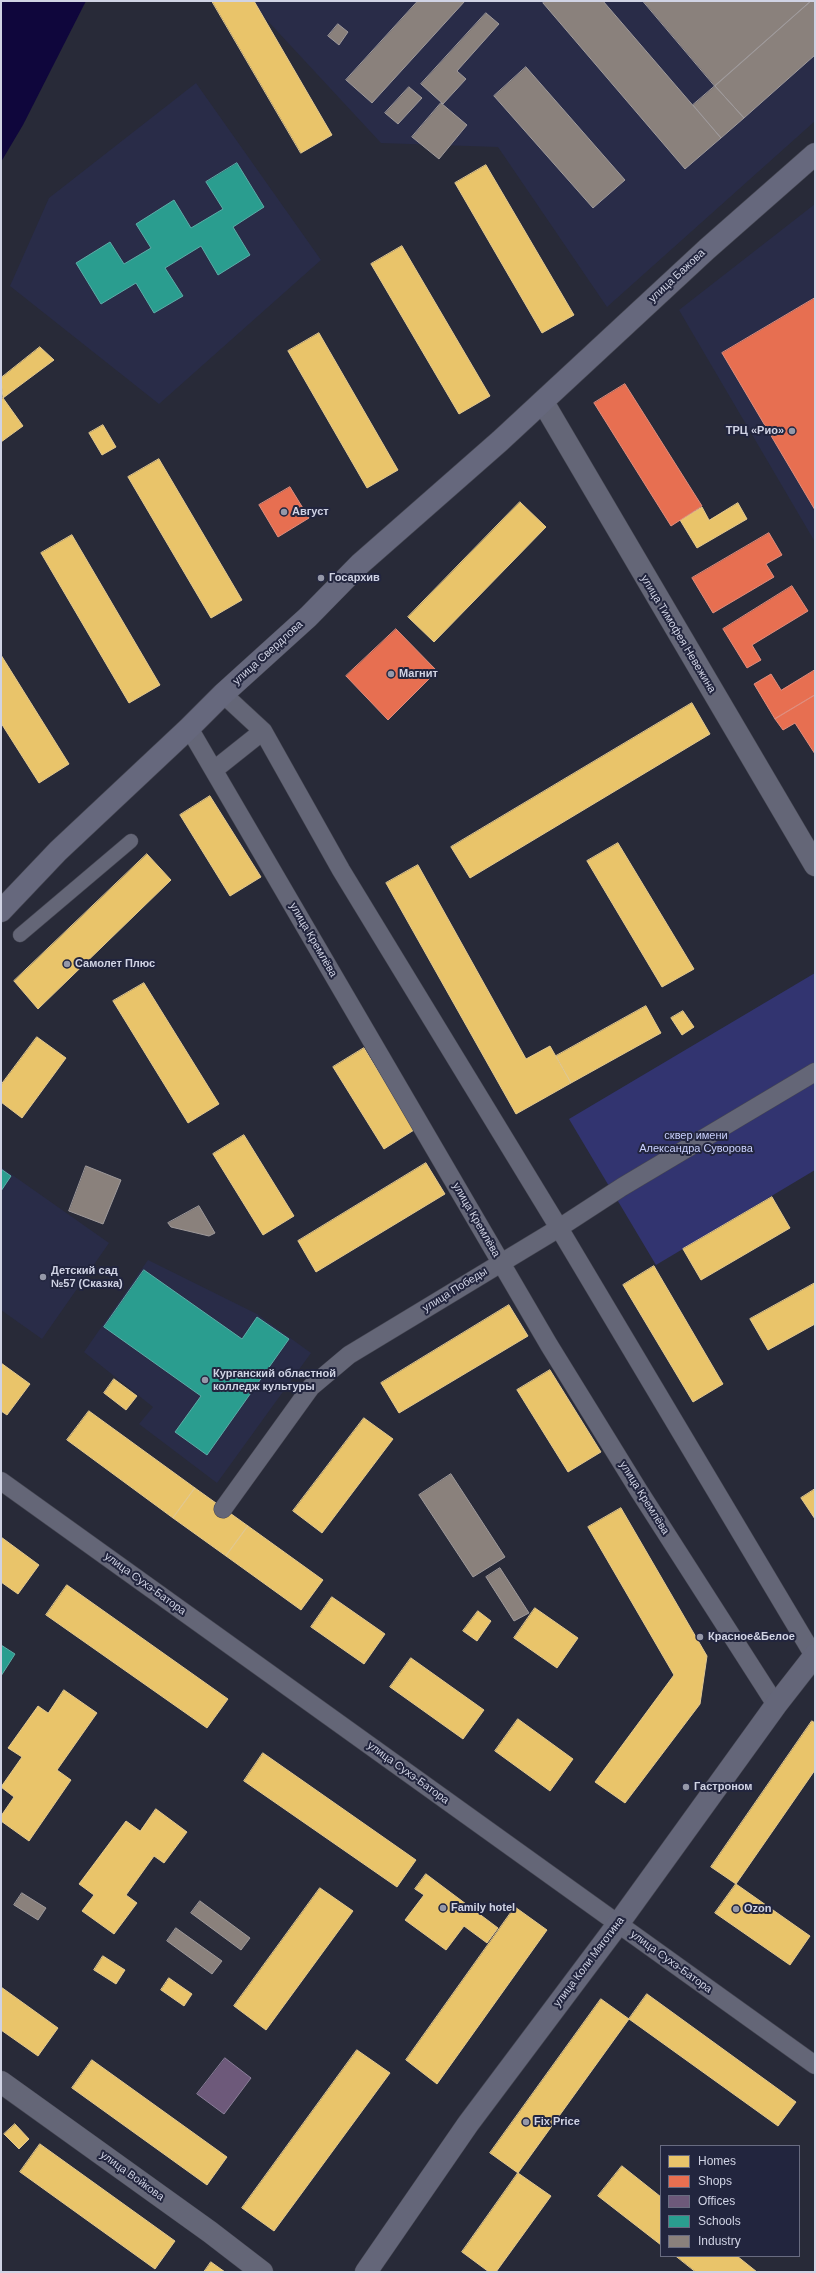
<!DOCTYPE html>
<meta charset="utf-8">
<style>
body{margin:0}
#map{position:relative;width:816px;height:2273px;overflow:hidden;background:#282a38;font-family:Arial,sans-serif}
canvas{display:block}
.frame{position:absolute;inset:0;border:2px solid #d0d3e4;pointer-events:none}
.legend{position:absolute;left:660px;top:2145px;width:140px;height:112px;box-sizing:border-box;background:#22253e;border:1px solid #686b80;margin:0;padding:5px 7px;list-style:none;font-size:12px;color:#d0d3e4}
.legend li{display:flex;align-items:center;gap:8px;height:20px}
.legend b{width:20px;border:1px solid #686b80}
</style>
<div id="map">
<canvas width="816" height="2273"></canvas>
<div class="frame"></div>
<ul class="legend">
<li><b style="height:11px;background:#e9c46a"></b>Homes</li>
<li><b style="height:11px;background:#e76f51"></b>Shops</li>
<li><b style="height:11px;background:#6d597a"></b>Offices</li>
<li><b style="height:11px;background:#2a9d8f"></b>Schools</li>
<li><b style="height:11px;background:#8a817c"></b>Industry</li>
</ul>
</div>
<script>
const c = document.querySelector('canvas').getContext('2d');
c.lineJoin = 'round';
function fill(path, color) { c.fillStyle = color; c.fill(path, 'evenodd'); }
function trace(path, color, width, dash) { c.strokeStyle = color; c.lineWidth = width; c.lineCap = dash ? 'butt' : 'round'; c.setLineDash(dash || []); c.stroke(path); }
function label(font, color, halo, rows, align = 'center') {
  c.font = font + ' Arial,sans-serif'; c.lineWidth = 4; c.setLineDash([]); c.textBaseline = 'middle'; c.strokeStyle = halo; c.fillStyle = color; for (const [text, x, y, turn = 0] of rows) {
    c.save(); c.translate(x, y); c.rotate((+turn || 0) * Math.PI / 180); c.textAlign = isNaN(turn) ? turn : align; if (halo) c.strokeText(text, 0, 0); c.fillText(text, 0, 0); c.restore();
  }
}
fill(new Path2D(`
 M253,1h562v120l-208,186 -109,-160 -117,-4 -129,-139z
 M196,83l125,177 -162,144 -149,-118 39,-88z
 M815,204v338l-136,-232z
 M1,1167l108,76 -67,96 -41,-29z
 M148,1260l109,54 54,39 -94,130 -78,-59 14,-17 -69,-55z`), '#292c48');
fill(new Path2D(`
 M815,973v197l-159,95 -87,-146z`), '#323470');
fill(new Path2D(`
 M1,1h85l-63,124 -22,37z`), '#0f063c');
const homes = new Path2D(`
 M212,1h42l78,134 -31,18z
 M486,165l88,150 -32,18 -87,-150z
 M402,246l88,150 -31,18 -88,-150z
 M319,333l79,137 -31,18 -79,-137z
 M40,347l14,13 -51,38 -2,-20z
 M3,398l20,28 -22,16v-43z
 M103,425l13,22 -14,8 -13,-22z
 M159,459l83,141 -31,18 -83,-141z
 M520,502l26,25 -112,115 -26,-25z
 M738,503l9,16 -50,29 -17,-28 22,-13 7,13z
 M72,535l88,150 -31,18 -88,-150z
 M1,655l68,109 -30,19 -38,-60z
 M692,703l18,31 -240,144 -19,-31z
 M210,796l51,81 -31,19 -50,-81z
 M618,843l76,126 -32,18 -75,-126z
 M147,854l24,26 -133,129 -24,-28z
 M418,865l108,194 24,-13 21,37 -55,31 -130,-231z
 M144,983l75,121 -31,19 -75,-122z
 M646,1006l15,27 -90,50 -15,-27z
 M683,1011l11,16 -12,8 -11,-17z
 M37,1037l29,21 -44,60 -21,-16v-17z
 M364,1048l50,82 -30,19 -51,-82z
 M244,1135l50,81 -31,19 -50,-81z
 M426,1163l19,31 -129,78 -18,-31z
 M772,1197l18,31 -89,52 -18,-31z
 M654,1266l69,118 -30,18 -70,-117z
 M815,1283v41l-47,26 -18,-31z
 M509,1305l19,31 -129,77 -18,-30z
 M1,1363l29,21 -23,31 -6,-4z
 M550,1370l51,82 -33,20 -51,-82z
 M114,1379l23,17 -11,14 -22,-17z
 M89,1411l106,77 -22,30 -106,-78z
 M364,1418l29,21 -71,94 -29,-22z
 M195,1488l53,38 -22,30 -53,-38z
 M815,1489v30l-14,-21z
 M621,1508l86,148 -7,48 -75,99 -30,-21 79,-107 -86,-148z
 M248,1526l75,54 -22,30 -75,-54z
 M1,1537l38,28 -21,29 -17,-12z
 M67,1585l161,114 -21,29 -161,-113z
 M332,1597l53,37 -21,30 -53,-37z
 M535,1608l43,30 -21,30 -43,-30z
 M478,1611l13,10 -14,20 -14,-10z
 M411,1658l73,52 -21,29 -73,-52z
 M64,1690l33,23 -40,57 14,10 -42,61 -28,-20v-5l13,-19 -13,-10 21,-30 -14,-9 30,-42 10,7z
 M518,1719l55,40 -23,32 -55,-40z
 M812,1721l3,2v47l-79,114 -25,-17z
 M263,1753l153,107 -19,27 -153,-106z
 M156,1809l31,23 -23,31 -10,-7 -28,39 11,8 -23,31 -32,-23 12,-16 -15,-11 47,-63 14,10z
 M426,1874l72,54 -11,15 -23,-17 -18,24 -41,-30 19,-25 -9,-6z
 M736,1884l74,52 -20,29 -75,-52z
 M320,1888l33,23 -87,119 -32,-24z
 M515,1907l32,23 -110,154 -31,-24z
 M103,1956l22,14 -9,14 -22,-14z
 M169,1978l23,16 -8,12 -23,-16z
 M1,1987l57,41 -20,28 -37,-26z
 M647,1994l149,108 -18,24 -149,-107z
 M601,1999l28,20 -111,154 -28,-20z
 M357,2050l33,23 -116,158 -32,-23z
 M92,2060l135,97 -20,28 -135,-97z
 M15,2124l14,15 -10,10 -15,-15z
 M40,2144l135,97 -20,28 -135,-97z
 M622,2166l39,31v48l-63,-49z
 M518,2173l33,23 -55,76h-7l-27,-20z
 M676,2256h61l20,16h-61z
 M211,2262l14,10h-21z`);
fill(homes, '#e9c46a');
trace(homes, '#e2c88f', 1);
const shops = new Path2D(`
 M815,298v212l-93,-157z
 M625,384l77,122 -31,20 -77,-123z
 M290,487l19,31 -31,19 -19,-32z
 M769,533l13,22 -16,9 8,13 -61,36 -21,-35z
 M792,586l16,25 -56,34 9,15 -14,8 -24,-39z
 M396,629l41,42 -49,49 -42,-44z
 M815,670v25l-40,24 -21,-35 17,-10 10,16z
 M815,695v59l-20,-31 -12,7 -8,-11z`);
fill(shops, '#e76f51');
trace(shops, '#e08d7d', 1);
const offices = new Path2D(`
 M225,2058l26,20 -27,36 -27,-20z`);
fill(offices, '#6d597a');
trace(offices, '#8b7e9a', 1);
const schools = new Path2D(`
 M237,163l27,44 -31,20 17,28 -32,20 -17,-29 -36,22 18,28 -29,17 -18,-30 -35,21 -25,-41 34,-21 14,22 27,-16 -15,-24 38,-24 17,28 32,-19 -17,-27z
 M1,1169l10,7 -10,15z
 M144,1270l98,69 15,-22 32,22 -82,116 -32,-23 26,-36 -97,-69z
 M1,1645l14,9 -14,22z`);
fill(schools, '#2a9d8f');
trace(schools, '#5cada8', 1);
const industry = new Path2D(`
 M418,1h47l-93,102 -26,-23z
 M546,1h57l118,137 -36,31 -142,-166z
 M643,1h168l-96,85z
 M811,1h4v54l-71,63 -29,-32z
 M486,13l13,11 -42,47 9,8 -23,25 -22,-20z
 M338,24l10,8 -9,13 -11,-9z
 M526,67l99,113 -32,28 -99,-112z
 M715,86l29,32 -23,20 -28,-33z
 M409,87l13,11 -24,26 -13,-11z
 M441,103l26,22 -28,34 -27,-22z
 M86,1166l35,14 -18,44 -34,-13z
 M199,1206l16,27 -6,3 -38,-9 -3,-4z
 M451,1474l54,83 -32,20 -54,-82z
 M500,1568l29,45 -15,8 -28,-44z
 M22,1893l24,15 -8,12 -24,-15z
 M200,1901l50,37 -9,12 -50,-37z
 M176,1928l46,33 -10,13 -45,-33z`);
fill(industry, '#8a817c');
trace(industry, '#9f9a9b', 1);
const pedestrian = new Path2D(`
 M20,935l111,-94`);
const minor = new Path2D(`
 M223,694l40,37 78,139 218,358 255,428
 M189,728l360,617 90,146 137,214
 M214,770l49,-39
 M1,1481l814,584
 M223,1509l88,-122 38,-32 210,-127 63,-41 193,-115`);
const tertiary = new Path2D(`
 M543,402l272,463
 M1,2082l209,150 52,40`);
const secondary = new Path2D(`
 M1,911l57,-60 131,-123 34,-34 85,-77 52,-53 140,-123 207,-192 108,-95`);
const primary = new Path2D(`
 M366,2272l102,-148 150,-200 158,-219 39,-50`);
trace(pedestrian, '#454652', 15);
trace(minor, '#454652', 19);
trace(tertiary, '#454652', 23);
trace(secondary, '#454652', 23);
trace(primary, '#454652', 23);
trace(pedestrian, '#646677', 14);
trace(minor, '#646677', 18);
trace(tertiary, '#646677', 22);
trace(secondary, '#66687d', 22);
trace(primary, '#646679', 22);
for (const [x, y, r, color] of [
 [792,431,4,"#9598a8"],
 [284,512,4,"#9598a8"],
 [321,578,4,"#9598a8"],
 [391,674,4,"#9598a8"],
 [67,964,4,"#9598a8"],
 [43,1277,4,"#9598a8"],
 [205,1380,4,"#9598a8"],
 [700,1637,4,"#9598a8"],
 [686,1787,4,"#9598a8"],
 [443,1908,4,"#9598a8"],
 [736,1909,4,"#9598a8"],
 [526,2122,4,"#9598a8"]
]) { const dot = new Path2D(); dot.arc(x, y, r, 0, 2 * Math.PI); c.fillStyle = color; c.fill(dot); trace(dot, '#22253e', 1.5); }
label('11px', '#d0d3e4', '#22253e', [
 ["улица Бажова",677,276,-43],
 ["улица Тимофея Невежина",678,634,59],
 ["улица Свердлова",268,653,-42],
 ["улица Кремлёва",313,940,60],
 ["улица Кремлёва",476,1220,60],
 ["улица Победы",455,1290,-32],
 ["улица Кремлёва",644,1498,58],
 ["улица Сухэ-Батора",145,1584,36],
 ["улица Сухэ-Батора",408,1773,36],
 ["улица Коли Мяготина",589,1962,-53],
 ["улица Сухэ-Батора",671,1962,36],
 ["улица Войкова",132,2176,36]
]);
label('bold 11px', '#d0d3e4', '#22253e', [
 ["ТРЦ «Рио»",784,431,"right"],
 ["Август",292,512],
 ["Госархив",329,578],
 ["Магнит",399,674],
 ["Самолет Плюс",75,964],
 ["Детский сад",51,1271],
 ["№57 (Сказка)",51,1284],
 ["Курганский областной",213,1374],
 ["колледж культуры",213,1387],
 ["Красное&Белое",708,1637],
 ["Гастроном",694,1787],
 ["Family hotel",451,1908],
 ["Ozon",744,1909],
 ["Fix Price",534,2122]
], 'left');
label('11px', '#c9d0fd', '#22253e', [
 ["сквер имени",696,1136],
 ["Александра Суворова",696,1149]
]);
</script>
